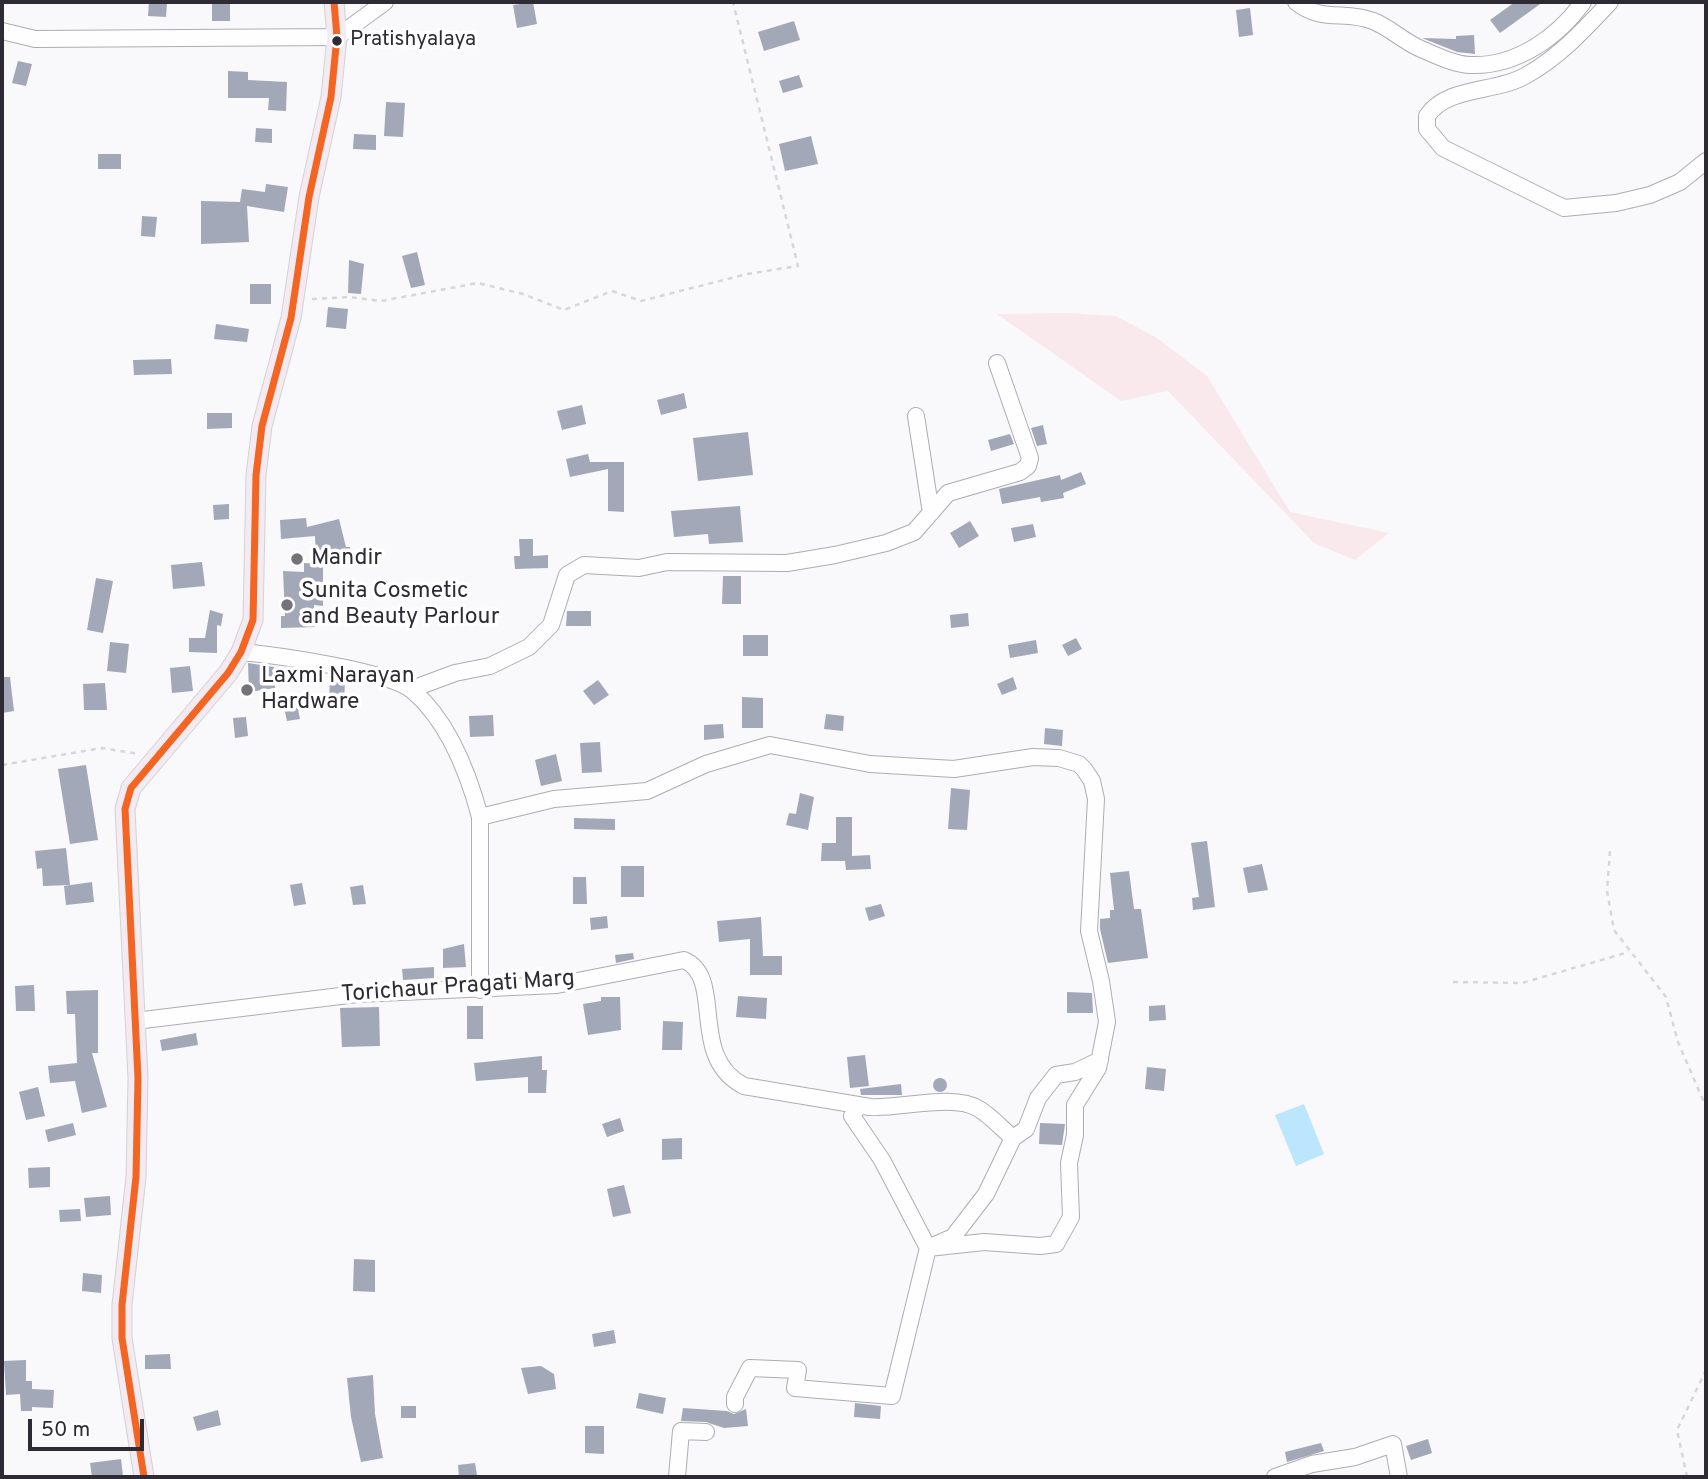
<!DOCTYPE html>
<style>
body{margin:0}
#map{position:relative;width:1708px;height:1479px;overflow:hidden;background:#f9f8fb;font-family:Overpass,sans-serif}
canvas{display:block}
.frame{position:absolute;inset:0;border:4px solid #2e2b35;pointer-events:none}
.scale{position:absolute;left:28px;top:1419px;width:116px;height:32px;box-sizing:border-box;border:4px solid #2e2b35;border-top:0;padding-left:9px;font-size:21px;line-height:24px;white-space:nowrap;color:#2e2b35;-webkit-text-stroke:5px #fff;paint-order:stroke}
</style>
<div id="map">
<canvas width="1708" height="1479"></canvas>
<div class="frame"></div>
<div class="scale">50 m</div>
</div>
<script>
const c = document.querySelector('canvas').getContext('2d');
c.lineJoin = 'round';
function fill(path, color) { c.fillStyle = color; c.fill(path, 'evenodd'); }
function trace(path, color, width, dash) { c.strokeStyle = color; c.lineWidth = width; c.lineCap = dash ? 'butt' : 'round'; c.setLineDash(dash || []); c.stroke(path); }
function label(font, color, halo, rows, align = 'center') {
  c.font = font + ' Overpass,sans-serif'; c.lineWidth = 7; c.setLineDash([]); c.textBaseline = 'middle'; c.strokeStyle = halo; c.fillStyle = color; for (const [text, x, y, turn = 0] of rows) {
    c.save(); c.translate(x, y); c.rotate((+turn || 0) * Math.PI / 180); c.textAlign = isNaN(turn) ? turn : align; if (halo) c.strokeText(text, 0, 0); c.fillText(text, 0, 0); c.restore();
  }
}
fill(new Path2D(`
 M1068,313l48,3 41,22 50,38 83,136 99,21 -34,27 -41,-17 -146,-152 -47,10 -124,-87z`), '#fae9ec');
fill(new Path2D(`
 M1304,1104l20,50 -28,12 -21,-51z`), '#bce6fe');
fill(new Path2D(`
 M149,2l18,1 -1,14 -18,-1z
 M212,2h18v19h-18z
 M533,2l4,22 -20,4 -4,-23z
 M1515,2h28l-43,31 -10,-13z
 M1250,8l3,27 -14,2 -3,-27z
 M794,21l6,19 -36,11 -6,-19z
 M1474,35l1,19 -18,-2 -35,-14 34,1v-3z
 M18,61l14,3 -6,22 -14,-3z
 M228,71l20,1v8l39,2 -1,29 -18,-1 1,-12h-41z
 M799,75l4,12 -20,6 -4,-12z
 M386,102l19,1 -2,34 -19,-1z
 M256,128l16,1v14l-17,-1z
 M354,134l22,1v15l-23,-1z
 M811,136l7,28 -33,7 -6,-27z
 M98,154h23v15h-23z
 M266,184l22,3 -4,25 -37,-6 2,36 -48,2v-43l39,1 2,-13 23,3z
 M142,216l15,1 -2,20 -14,-1z
 M417,252l8,33 -14,3 -9,-32z
 M349,260l15,4 -3,30 -13,-1z
 M250,284h21v20h-21z
 M328,307l20,2 -2,20 -20,-2z
 M216,324l33,5 -2,13 -33,-3z
 M171,359l1,15 -38,1 -1,-15z
 M684,393l3,15 -26,7 -4,-15z
 M582,405l4,19 -24,6 -5,-19z
 M207,413h25v15l-25,1z
 M1043,425l4,19 -10,2 -6,-18z
 M748,432l5,43 -55,6 -5,-43z
 M1010,434l4,10 -23,7 -3,-11z
 M588,454l2,8h34v50l-16,-1v-42l-38,8 -4,-18z
 M1081,472l5,12 -23,9 1,5 -23,4 -1,-5 -38,7 -3,-15 61,-14 1,5z
 M229,504v15l-15,1 -1,-15z
 M740,506l3,36 -34,2 -1,-10 -34,3 -3,-26z
 M306,518l1,9 32,-8 7,28h4v12l-34,1 -1,-24 -34,3 -1,-19z
 M970,521l9,15 -20,12 -9,-15z
 M1033,524l3,13 -22,5 -3,-14z
 M519,539h14v17l15,-1v13l-33,1 -1,-13h6z
 M202,562l3,24 -32,3 -2,-24z
 M304,563l19,1v42l-9,-1 1,22 -34,1v-12h4l-2,-45 21,1z
 M723,576h18v28h-19z
 M96,578l17,3 -10,52 -16,-3z
 M210,610l13,4 -2,12 -4,-1v28l-28,-1v-14h16z
 M567,611h24v15h-25z
 M968,613l1,13 -18,2 -1,-13z
 M743,635h25v21h-25z
 M1076,638l6,11 -14,7 -6,-11z
 M1036,640l2,13 -28,5 -2,-13z
 M110,642l19,2 -3,29 -19,-2z
 M248,663l26,4 1,21 -26,4z
 M190,666l3,25 -21,2 -2,-25z
 M330,676l15,3 -1,28 -15,-1z
 M2,677h8l4,34 -12,2z
 M1013,677l4,12 -15,6 -5,-11z
 M598,680l11,15 -15,10 -11,-14z
 M105,683l2,27h-23l-1,-26z
 M742,697l21,1v30h-21z
 M296,700l4,19 -13,2 -4,-18z
 M826,714l18,2 -1,15 -19,-2z
 M493,715l1,21 -24,1 -1,-21z
 M246,717l2,19 -13,2 -2,-20z
 M723,724l1,14 -20,2v-15z
 M1045,728l18,2 -1,16 -18,-2z
 M600,742l2,30 -20,1 -2,-30z
 M556,754l6,27 -21,5 -6,-26z
 M86,765l12,75 -28,4 -12,-75z
 M951,788l19,2 -3,40 -19,-1z
 M800,793l14,4 -6,33 -22,-5 3,-12 7,1z
 M836,817h16v39l18,-1 1,14 -25,1 -1,-9h-24l1,-18h14z
 M574,818l41,1v11l-41,-1z
 M1207,841l8,66 -22,3 -1,-12 7,-1 -8,-54z
 M66,848l4,37 -27,1 -1,-18 -5,1 -2,-18z
 M1262,864l6,26 -20,3 -5,-25z
 M621,866h23v31h-23z
 M1129,871l5,38h7l7,49 -40,5 -8,-34v-10l10,-1v-8h4l-4,-37z
 M573,877h13l1,27h-14z
 M92,882l2,20 -28,3 -2,-19z
 M302,883l4,21 -12,2 -4,-21z
 M363,885l3,19 -13,1 -3,-18z
 M881,904l4,12 -16,5 -4,-13z
 M607,916l1,12 -17,2 -1,-12z
 M761,917l2,39h19v19h-32v-36l-31,3 -2,-21z
 M464,944l2,23 -23,1v-19z
 M633,953l1,6 -18,4 -1,-8z
 M434,967v11l-31,2 -1,-11z
 M34,985l1,26h-19l-1,-25z
 M98,990v63h-6l15,54 -25,6 -7,-32 -25,2 -2,-17 29,-3 -2,-49h-8l-1,-23z
 M1067,992l25,1 1,20h-26z
 M738,996l29,2 -1,21 -30,-2z
 M601,997h19l1,33 -33,5 -5,-31 18,-3z
 M1165,1005l1,15 -17,1v-15z
 M467,1006h16v33h-16z
 M379,1007l1,39 -38,1 -2,-39z
 M663,1021l20,1 -1,28h-20z
 M196,1033l2,12 -36,6 -2,-11z
 M865,1055l4,31 -19,2 -3,-31z
 M542,1056v14h5l-1,23h-18v-16l-52,4 -2,-18z
 M1147,1067l19,2 -2,22 -19,-2z
 M933 1085a7 7 0 1 1 14 0a7 7 0 1 1-14 0Z
 M901,1084l1,11h-41l-1,-6z
 M38,1087l7,29 -19,4 -7,-28z
 M620,1118l4,13 -17,6 -5,-13z
 M73,1123l3,12 -28,7 -3,-12z
 M1040,1123l25,1 -3,21 -23,-1z
 M682,1138v21l-20,1v-21z
 M50,1167v20l-21,1 -1,-20z
 M624,1185l7,28 -18,4 -6,-28z
 M110,1196l1,19 -25,2 -2,-19z
 M80,1209l1,12 -21,1 -1,-12z
 M354,1259l21,1v32l-22,-1z
 M83,1273l19,2 -1,18 -19,-2z
 M614,1330l2,13 -22,4 -2,-13z
 M170,1354l1,15h-26v-14z
 M26,1360v21h6v8l22,1 -1,18 -21,-1v4h-11l-1,-17 -14,1 -2,-34z
 M541,1366l13,8 2,15 -28,5 -7,-26z
 M373,1375l2,39 8,44 -22,4 -10,-45 -4,-39z
 M639,1393l27,5 -3,16 -27,-6z
 M855,1403l26,3 -1,13 -26,-2z
 M401,1406h15v12h-15z
 M683,1408l44,3 7,3 12,-5 2,17 -24,2 -18,-6 -25,-1z
 M218,1410l3,15 -24,6 -4,-14z
 M585,1426h19v28l-19,-1z
 M1428,1439l4,14 -21,7 -5,-14z
 M1321,1443l3,8 -37,11 -2,-10z
 M121,1459l2,17 -31,1 -2,-14z
 M475,1463l2,12 -18,2 -1,-12z`), '#a2a8b7');
const minor = new Path2D(`
 M1296,2c26,21 49,8 77,19 16,6 30,20 46,27 16,7 34,16 51,17 46,2 88,-28 113,-63
 M1610,2c-26,28 -51,55 -85,74 -30,17 -78,10 -98,40v13l16,19 121,60 52,-5 34,-8 30,-13 26,-21
 M2,31l33,8 302,-2 48,-35
 M916,416l15,97
 M241,652c34,3 149,19 172,39 36,31 55,81 67,126l74,-18 93,-8 59,-27 64,-19 100,19 84,5 79,-12 26,1 20,6 5,5 8,12 4,18 -7,132 12,50 6,41 -9,46 -23,37v30l-6,28 2,54 -15,27 -16,2 -56,-4 -56,6 -46,-88 -30,-44 7,-11
 M412,689l43,-16 35,-7 39,-19 22,-22 16,-50 17,-10 55,3 28,-6 120,1 48,-8 51,-12 28,-11 34,-39 72,-21 8,-6 2,-8 -33,-95
 M480,817v173
 M135,1021l222,-27 200,-9 127,-25c42,18 3,97 60,126l126,21c30,2 84,-14 109,2 12,7 23,20 34,29
 M735,1404v-7l15,-29 48,2 -3,18 97,8 36,-148 25,-11 33,-43 27,-56 13,-9 12,-31 18,-23 19,-3 25,-12
 M677,1477l4,-46 25,1
 M1275,1477l37,-13 43,-7 38,-13 6,33`);
const major = new Path2D(`
 M144,1477l-22,-139v-33l14,-128 2,-99 -13,-269 6,-21 97,-115 13,-21 12,-32 3,-145 6,-49 29,-108 18,-121 22,-100 6,-60 -3,-35`);
trace(minor, '#aeacb2', 18);
trace(major, '#d3d2d5', 21);
trace(new Path2D(`
 M312,299l37,-2 32,4 97,-18 45,11 41,16 48,-19 29,10 106,-27 51,-8 -65,-264
 M2,765l100,-17 37,6
 M1610,851l-3,40 7,39 52,67 12,45 28,65
 M1453,982l69,1 107,-31
 M1706,1143v32
 M1687,1477l-10,-47 29,-60`), '#d7d6d9', 2.5, [5, 5]);
trace(minor, '#fefefe', 16);
trace(major, '#f3eaf2', 19);
trace(new Path2D(`
 M144,1477l-22,-139v-33l14,-128 2,-99 -13,-269 6,-21 97,-115 13,-21 12,-32 3,-145 6,-49 29,-108 18,-121 22,-100 6,-60 -3,-35`), '#f26522', 7);
for (const [x, y, r, color] of [
 [337,41,6,"#2e2b35"],
 [297,559,7,"#75737a"],
 [287,605,7,"#75737a"],
 [247,690,7,"#75737a"]
]) { const dot = new Path2D(); dot.arc(x, y, r, 0, 2 * Math.PI); c.fillStyle = color; c.fill(dot); trace(dot, '#fff', 2.5); }
label('21px', '#2e2b35', '#fff', [
 ["Pratishyalaya",350,41]
], 'left');
label('23px', '#2e2b35', '#fff', [
 ["Mandir",311,559],
 ["Sunita Cosmetic",301,592],
 ["and Beauty Parlour",301,618],
 ["Laxmi Narayan",261,677],
 ["Hardware",261,703]
], 'left');
label('23px', '#2e2b35', '#fff', [
 ["Torichaur Pragati Marg",458,988,-4]
]);
</script>
